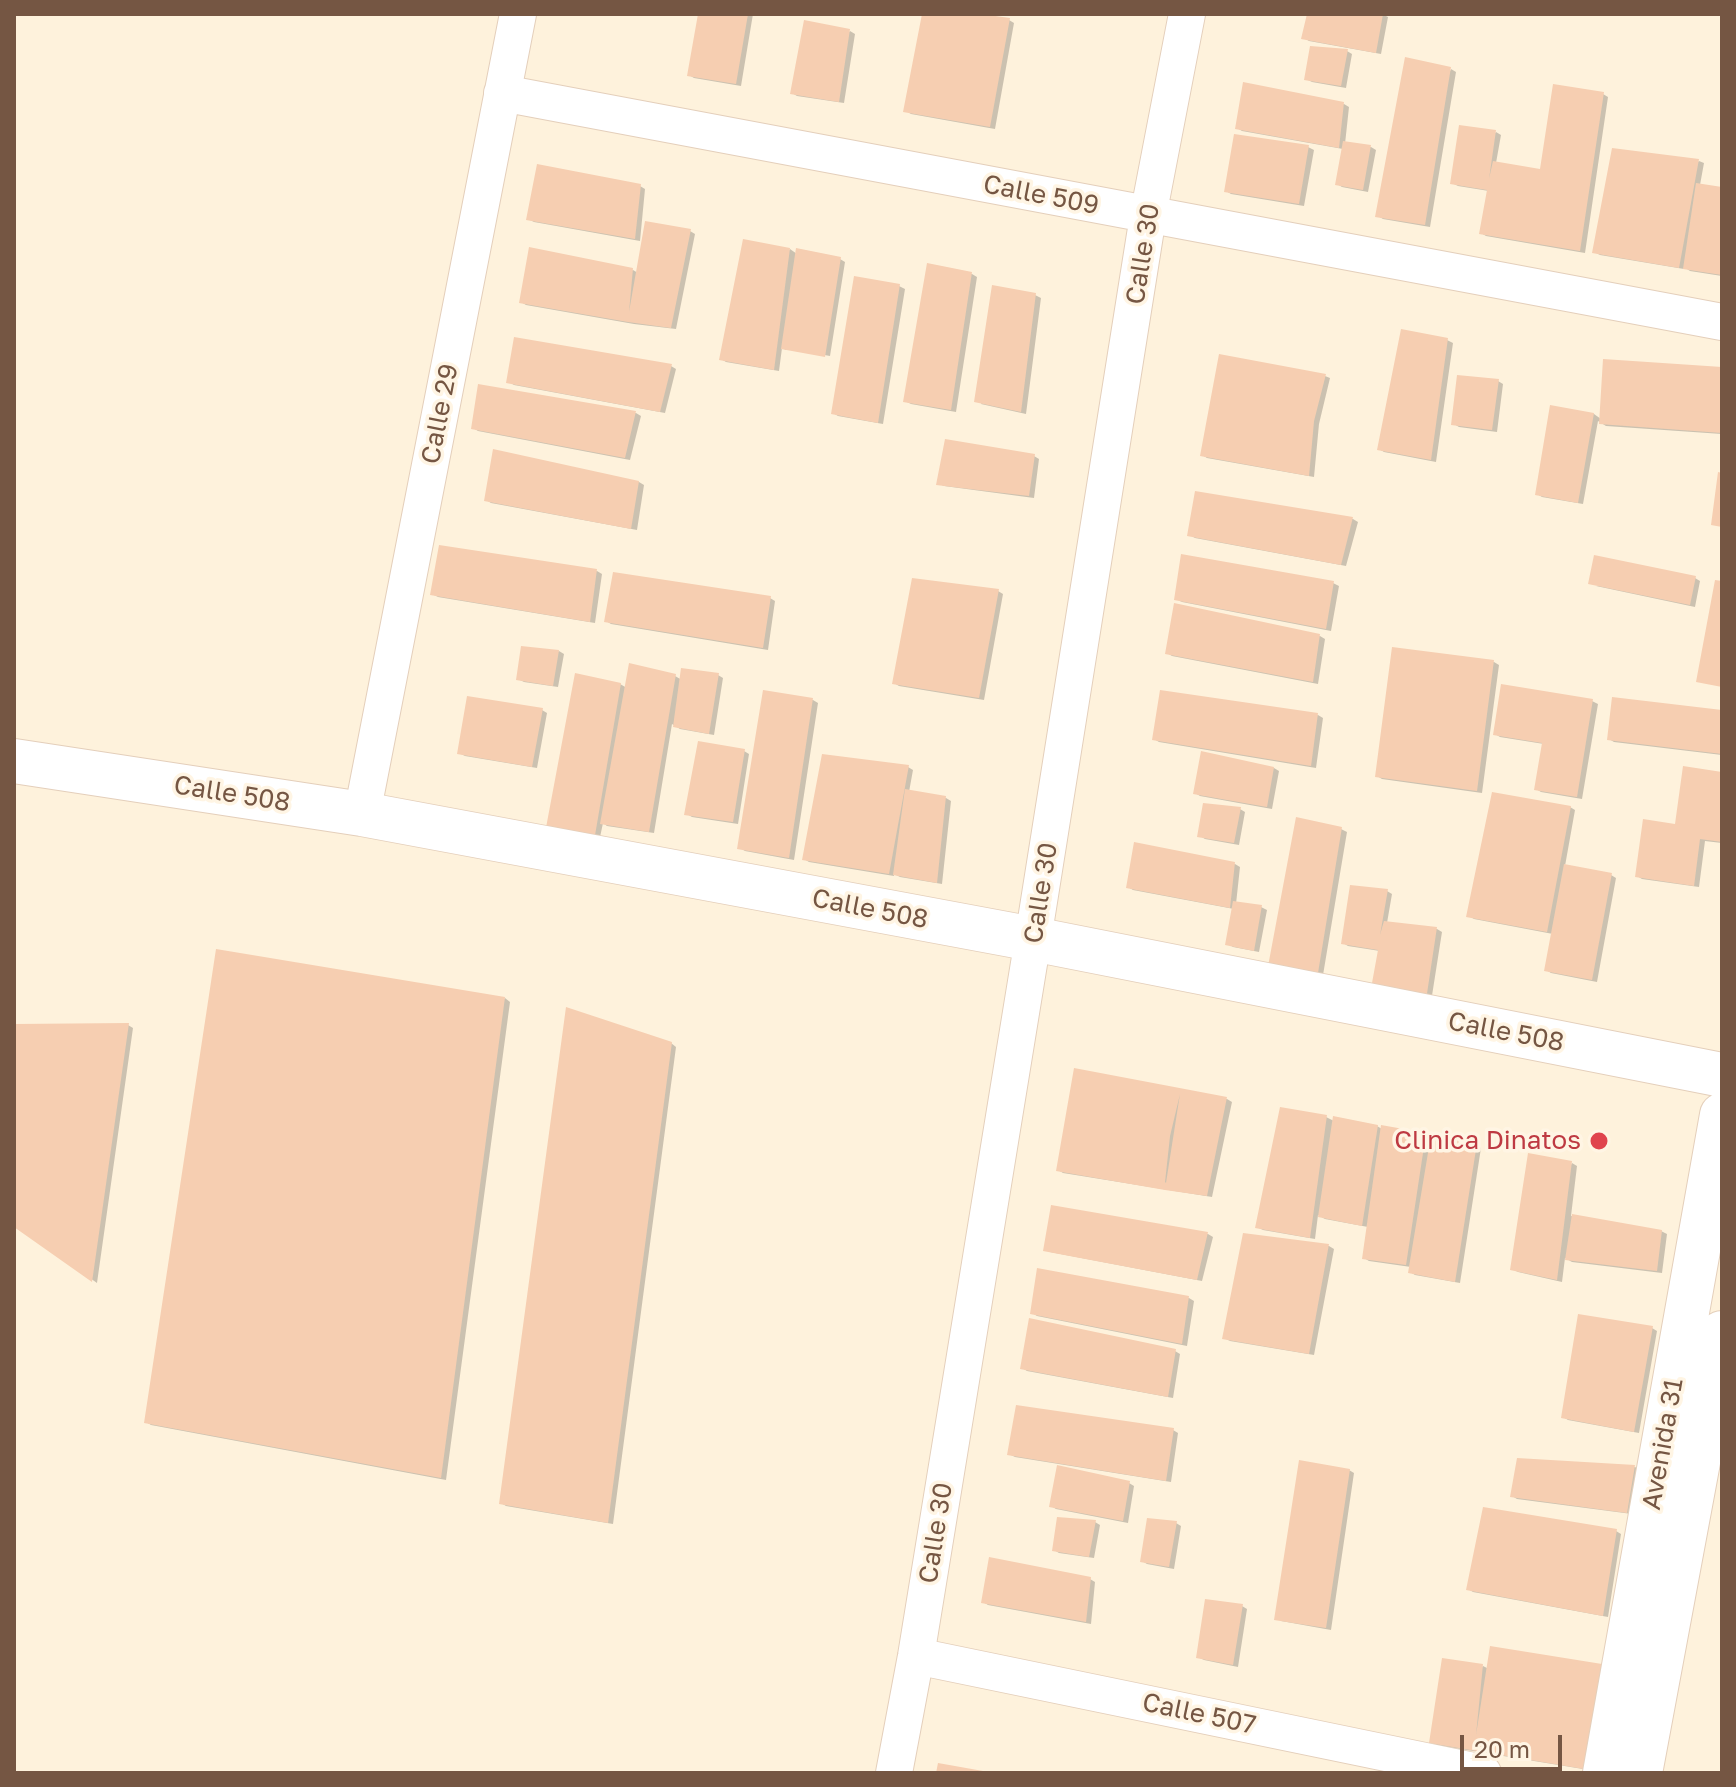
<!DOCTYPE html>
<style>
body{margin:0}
#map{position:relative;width:1736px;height:1787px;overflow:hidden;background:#fef2dc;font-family:"Golos Text",sans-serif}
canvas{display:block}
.frame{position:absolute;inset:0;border:16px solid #755643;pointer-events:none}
.scale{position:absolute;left:1460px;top:1735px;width:102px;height:36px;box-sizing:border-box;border:4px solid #755643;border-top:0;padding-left:10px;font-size:24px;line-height:28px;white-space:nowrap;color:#755643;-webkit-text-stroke:6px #fff5e4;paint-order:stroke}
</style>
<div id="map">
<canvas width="1736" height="1787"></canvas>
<div class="frame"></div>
<div class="scale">20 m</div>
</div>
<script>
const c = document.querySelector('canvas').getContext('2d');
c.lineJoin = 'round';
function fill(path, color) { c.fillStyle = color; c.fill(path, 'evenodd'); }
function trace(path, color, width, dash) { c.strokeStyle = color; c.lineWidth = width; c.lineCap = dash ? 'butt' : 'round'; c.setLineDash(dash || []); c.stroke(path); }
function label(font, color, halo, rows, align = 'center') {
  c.font = font + ' "Golos Text",sans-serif'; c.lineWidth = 7; c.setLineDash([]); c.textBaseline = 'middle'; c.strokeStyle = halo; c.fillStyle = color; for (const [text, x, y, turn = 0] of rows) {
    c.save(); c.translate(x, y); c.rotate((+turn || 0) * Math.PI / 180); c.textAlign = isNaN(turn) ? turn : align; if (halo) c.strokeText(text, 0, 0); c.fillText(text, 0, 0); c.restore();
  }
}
fill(new Path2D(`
 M700,14h53l-12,72 -47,-8 -5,-3z
 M924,14h42l43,6 5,3 -19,106 -84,-15 -5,-3z
 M1309,14h73l6,3 -7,37 -72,-13 -5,-3z
 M850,31l5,3 -11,69 -47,-7 -5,-3z
 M1347,51l5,3 -6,34 -34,-6 -6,-3z
 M1451,69l5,3 -26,155 -47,-8 -5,-3z
 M1603,94l5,3 -23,156 -99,-17 -5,-3 8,-42 -31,-5 -6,-3 44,-51 5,3 -5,28 45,9z
 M1344,104l5,3 -4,37 26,3 5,3 -8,42 -26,-5 -5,-3 6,-35 -101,-18 -5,-3z
 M1308,147l6,3 -10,56 -73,-12 -5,-3z
 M1699,161l5,2 -4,22 22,4v87l-32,-5 -6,-4v2l-84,-14 -6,-3z
 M640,186l5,3 -5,52 -106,-19 -6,-3z
 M690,231l5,3 -19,95 -42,-5 -108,-19 -5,-3 112,-32 5,3z
 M790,249l7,5 43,5 5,3 -15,94 -44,-8v2l-4,-2 -3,23 -53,-9 -5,-3z
 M929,266l43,8 5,3 -21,135 -45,-8 -6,-3z
 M899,286l6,3 -22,135 -45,-8 -5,-3z
 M1035,295l6,3 -15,116 -45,-10z
 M1447,340l6,3 -17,119 -52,-10 -5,-3z
 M671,366l5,3 -11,44 -151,-28 -5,-3z
 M1722,369v65l-116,-8 -8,-5 -15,83 -41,-7 -5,-3 15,-87 42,7 7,5z
 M1325,376l5,2 -11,46 -5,53 -107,-19 -5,-3z
 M1498,381l5,3 -6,48 -38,-5 -5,-3z
 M636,413l5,3 -11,44 -152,-29 -5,-3z
 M1034,456l5,3 -5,39 -90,-12 -5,-2z
 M639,482l5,3 -7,45 -146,-27 -5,-3z
 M1197,493l156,26 5,3 -12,44 -151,-28 -5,-3z
 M597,571l5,3 -7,49 -157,-26 -6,-3z
 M1695,578l5,3 -5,26 -99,-21z
 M1333,583l6,3 -8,45 -149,-29 -6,-3z
 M998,591l5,3 -19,106 -85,-14 -5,-3z
 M770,598l5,3 -7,49 -157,-26 -5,-3z
 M1320,636l5,3 -7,45 -146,-28 -5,-3z
 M1393,649l101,13 5,3 -17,128 -100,-14 -5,-3z
 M559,651l5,3 -6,33 -34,-5 -6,-3z
 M718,675l5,3 -9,57 -34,-6 -8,-5 -18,109 -47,-7 -4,-3 -4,19 -46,-8 67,-150 7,4 48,-12 7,4z
 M765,693l48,7 5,3 -24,157 -49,-9 -5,-3z
 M1592,701l6,3 -16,95 -41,-7 -5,-3 8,-45 -44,-7 -5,-3z
 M542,710l5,3 -10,55 -72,-12 -6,-3z
 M1722,712v43l-108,-13 -5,-3z
 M1318,715l5,3 -7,50 -157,-26 -5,-3z
 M744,751l5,3 -11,70 -46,-7 -5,-3z
 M908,767l5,3 -4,22 37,6 5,3 -9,83 -42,-7 -6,-3v2l-85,-14 -5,-3z
 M1274,768l5,3 -7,38 -72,-13 -5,-3z
 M1722,774v69l-17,-2 -6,46 -57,-8 -5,-3z
 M1570,807l5,3 -10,56 46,9 5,3 -19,104 -46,-9 -5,-3 7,-36 -79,-15 -5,-3z
 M1240,809l5,3 -6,33 -34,-6 -5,-3z
 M1341,829l6,3 -26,155 -47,-8z
 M1235,864l5,3 -4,37 25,3 6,3 -8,42 -26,-5 -5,-3 6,-35 -101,-19 -5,-3z
 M1387,891l5,3 -5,29 50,6 5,3 -11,70 -51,-51 -32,-5 -5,-3z
 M505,998l5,4 -64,478 -295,-55 -5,-3z
 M128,1025l5,3 -36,255 -83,-59v-198z
 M671,1043l5,4 -63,477 -107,-18 -5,-3z
 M1076,1071l151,28 5,3 -20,95 -149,-24 -5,-3z
 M1326,1117l8,4 43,5 5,3v-1l44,7 7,4 43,6 5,3 -21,135 -45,-8 -5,-3 1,-5 -42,-6 -5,-3 4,-31 -43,-8 -7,-4 -3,24 -52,-9 -6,-3z
 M1572,1163l5,3 -6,50 90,15 6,3 -5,39 -90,-11 -7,-4 -3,24 -44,-10 -6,-3z
 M1052,1207l156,27 5,3 -11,44 -152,-29 -5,-2z
 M1244,1235l85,11 5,3 -20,106 -84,-14 -6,-3z
 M1189,1298l5,3 -7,45 -150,-30 -5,-3z
 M1652,1328l5,3 -18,102 -71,-13 -5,-3z
 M1175,1351l5,3 -7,44 -146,-27 -5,-3z
 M1173,1430l5,3 -7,49 -156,-25 -6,-3z
 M1635,1467l5,3 -8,44 -115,-15 -5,-3z
 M1349,1470l5,3 -23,157 -50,-9 -5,-3z
 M1129,1483l5,3 -6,37 -72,-14 -5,-3z
 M1095,1522l5,3 -6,33 -35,-5 -5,-3z
 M1176,1523l5,3 -7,43 -27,-5 -5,-3z
 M1616,1531l5,3 -13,83 -135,-25 -5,-3z
 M1090,1579l5,3 -4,42 -103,-19 -5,-3z
 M1242,1606l5,3 -9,58 -34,-7 -6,-3z
 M1483,1666l6,3 112,-3 5,3 -17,101 -153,-25 -5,-3z`), '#0003');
fill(new Path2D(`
 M698,14h50l-12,70 -49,-8z
 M922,14h59l29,4 -20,109 -87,-15z
 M1307,14h76l-7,39 -75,-14z
 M804,20l46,9 -11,73 -49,-8z
 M1310,46l38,3 -7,37 -37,-6z
 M1405,57l46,10 -26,158 -50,-8z
 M1243,82l101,20 -5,46 -104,-19z
 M1553,84l51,8 -24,159 -101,-17 8,-44 -37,-6 9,-59 37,5 -7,49 4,-18 47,8z
 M1234,134l75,11 -10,59 -75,-12z
 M1343,141l28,4 -8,45 -28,-5z
 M1612,148l87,11 -20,109 -87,-15z
 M537,164l104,20 -6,55 -109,-19z
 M1696,183l26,4v88l-39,-6z
 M645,221l46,8 -20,99 -43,-6 -109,-19 10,-56 104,21 -4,44z
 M743,239l47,9 -16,122 -55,-10z
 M796,248l45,9 -16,100 -44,-8z
 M927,263l45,9 -21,138 -48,-8z
 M854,276l46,8 -22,139 -47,-9z
 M992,285l44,8 -15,119 -47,-10z
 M1401,329l47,9 -17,122 -54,-10z
 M514,337l158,27 -12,48 -154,-29z
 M1219,354l107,20 -12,47 -5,55 -109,-20z
 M1603,359l119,8v66l-123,-9z
 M1457,375l42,4 -7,51 -41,-5z
 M478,384l158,27 -11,47 -154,-29z
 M1550,405l44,8 -16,90 -43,-8z
 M945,439l90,15 -6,42 -93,-11z
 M493,449l146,32 -8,48 -147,-28z
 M1718,472l4,1v54l-11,-2z
 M1195,491l158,26 -12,48 -154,-29z
 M439,545l158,24 -7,53 -160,-27z
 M1181,554l153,27 -8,48 -152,-29z
 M1594,555l102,21 -6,29 -102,-21z
 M613,572l158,24 -8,52 -159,-26z
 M912,578l87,11 -20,109 -87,-14z
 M1715,580l7,1v106l-26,-5z
 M1174,603l146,31 -7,48 -148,-28z
 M521,646l38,4 -6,36 -37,-6z
 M1392,647l102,13 -17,131 -102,-14z
 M629,663l47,11 -27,158 -49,-8z
 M681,668l38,5 -10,61 -36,-7z
 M575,673l46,10 -27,158 -49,-8z
 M1501,684l92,15 -16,98 -43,-7 8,-47 -49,-8z
 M763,690l50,8 -24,160 -52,-9z
 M1160,690l158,23 -7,53 -159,-26z
 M467,696l76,12 -11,59 -75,-13z
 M1612,697l110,13v44l-115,-14z
 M698,741l47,8 -12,73 -49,-7z
 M1201,751l73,16 -7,40 -74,-13z
 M822,754l87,11 -20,109 -87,-14z
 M1683,766l39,6v70l-22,-3 -6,47 -59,-9 8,-58 32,5z
 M905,789l41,7 -9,87 -44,-8z
 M1492,792l79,14 -24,126 -81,-15z
 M1203,803l38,4 -7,36 -37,-6z
 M1296,817l46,10 -26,158 -50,-8z
 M1134,842l101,20 -5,46 -104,-20z
 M1564,864l48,9 -20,107 -48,-9z
 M1350,885l38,4 -8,46 4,-14 53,6 -11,73 -56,-6 8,-44 -37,-6z
 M1233,901l29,4 -8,46 -29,-6z
 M216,949l289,48 -64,481 -297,-55z
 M566,1007l106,35 -64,481 -109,-19z
 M129,1023l-37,259 -78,-55v-203z
 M1074,1068l153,29 -20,99 -42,-6 -109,-19zM1180,1094l-14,89 -1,-1 5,-46z
 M1280,1107l47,8 -17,123 -55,-10z
 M1333,1116l45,9 -16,101 -44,-9z
 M1381,1125l45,8 -20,132 -44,-6z
 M1431,1135l46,8 -22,139 -47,-9z
 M1528,1153l44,8 -15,119 -47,-10z
 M1051,1205l157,27 -11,48 -154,-29z
 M1572,1214l90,16 -5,41 -92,-11z
 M1243,1233l86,11 -20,110 -87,-15z
 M1037,1268l152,28 -7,48 -152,-30z
 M1578,1314l75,12 -19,106 -73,-14z
 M1029,1318l147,31 -8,48 -148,-28z
 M1016,1405l158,23 -8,53 -159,-26z
 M1517,1458l118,7 -8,48 -117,-16z
 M1299,1460l51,9 -24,159 -52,-8z
 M1057,1465l73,16 -7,40 -74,-14z
 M1483,1507l134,22 -14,87 -137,-26z
 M1057,1517l39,3 -7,37 -37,-6z
 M1147,1518l30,3 -8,46 -29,-5z
 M989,1557l102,20 -5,45 -105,-19z
 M1205,1599l38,5 -10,61 -37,-7z
 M1490,1646l112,18 -18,105 -155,-26 13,-85 41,6 -7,71z
 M938,1763l45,8v2h-47z`), '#f6ceb1');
const minor = new Path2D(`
 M502,93l1220,229
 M362,814l156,-800
 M916,1656l567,117
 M894,1773l22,-117 117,-717 115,-723 39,-202`);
const tertiary = new Path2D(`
 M14,761l348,53 671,125 689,136
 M1605,1773l117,-658
 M1640,1773l82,-440`);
trace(minor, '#e4cfbb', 38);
trace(tertiary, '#e4cfbb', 46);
trace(minor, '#fff', 36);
trace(tertiary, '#fff', 44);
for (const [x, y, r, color] of [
 [1599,1141,10,"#e0444e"]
]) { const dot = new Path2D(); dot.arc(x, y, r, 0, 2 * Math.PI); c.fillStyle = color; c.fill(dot); trace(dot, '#fff5e4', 3); }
label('26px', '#755643', '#fff5e4', [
 ["Calle 509",1041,195,11],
 ["Calle 30",1143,254,-81],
 ["Calle 29",440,414,-79],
 ["Calle 508",232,794,9],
 ["Calle 30",1041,893,-81],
 ["Calle 508",870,909,11],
 ["Calle 508",1506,1032,11],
 ["Avenida 31",1663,1444,-80],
 ["Calle 30",936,1533,-81],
 ["Calle 507",1199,1714,12]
]);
label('26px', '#be3a42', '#fff5e4', [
 ["Clinica Dinatos",1581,1141]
], 'right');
</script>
